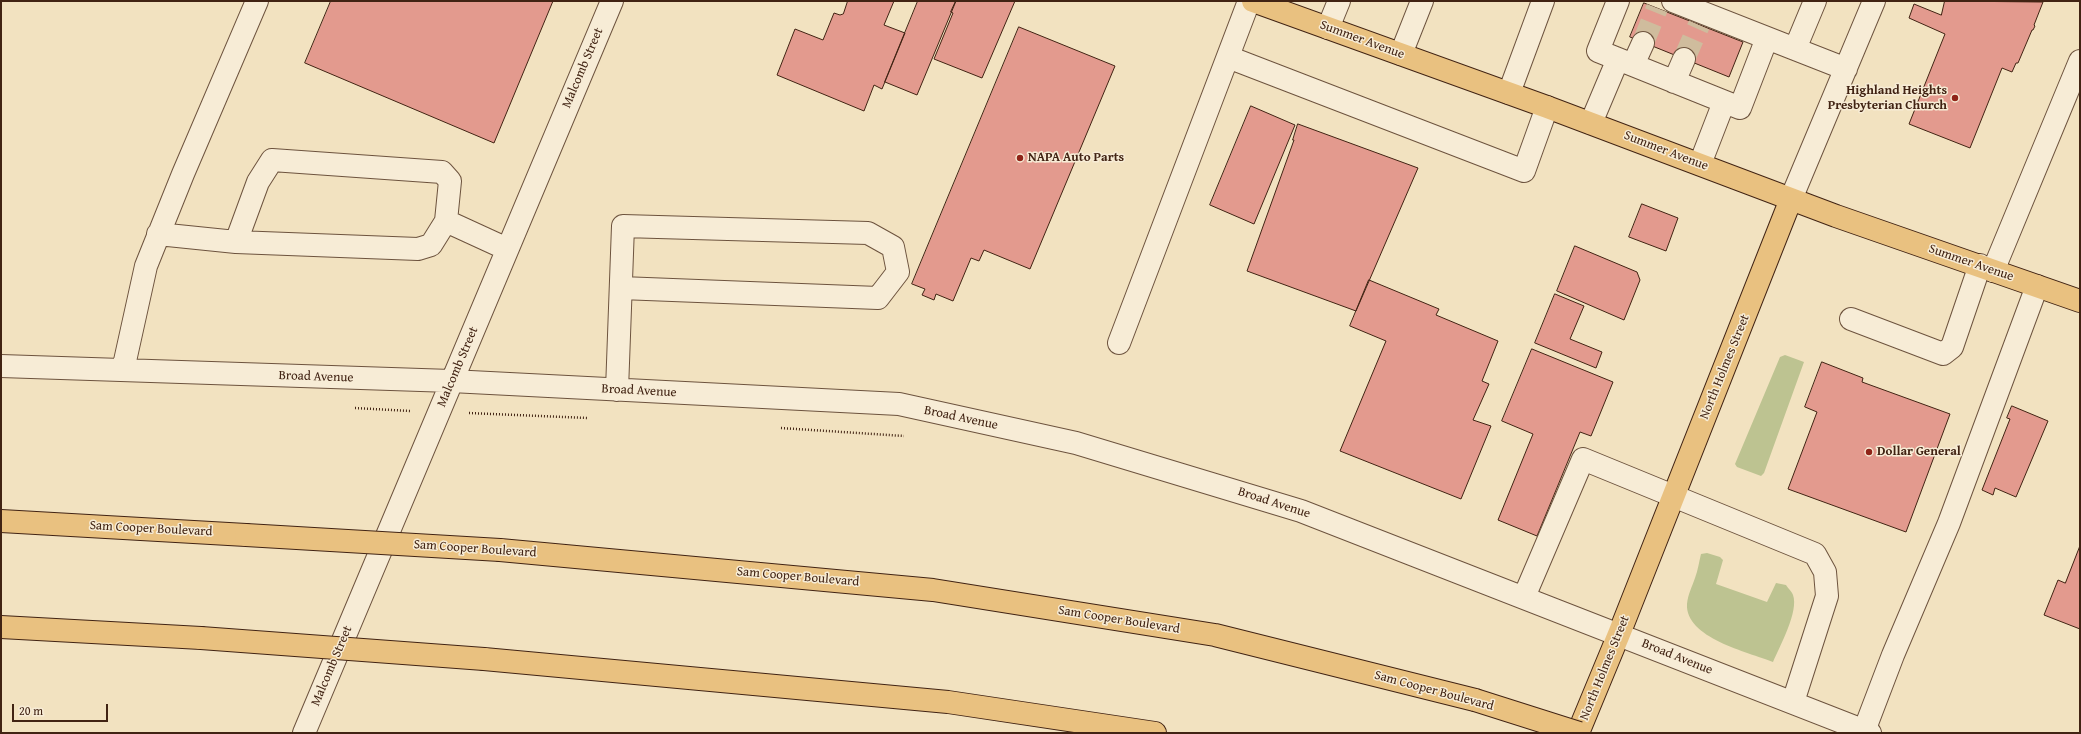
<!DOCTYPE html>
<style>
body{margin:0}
#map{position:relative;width:2081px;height:734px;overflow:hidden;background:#f2e2c0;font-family:"Gentium Book Plus",serif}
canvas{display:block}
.frame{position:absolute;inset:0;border:2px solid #412313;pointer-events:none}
.scale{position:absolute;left:12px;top:704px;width:96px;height:18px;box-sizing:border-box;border:2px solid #412313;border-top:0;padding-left:5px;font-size:12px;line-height:14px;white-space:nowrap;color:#412313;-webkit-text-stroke:3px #f7ecd6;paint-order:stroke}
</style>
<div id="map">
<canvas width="2081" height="734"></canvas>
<div class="frame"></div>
<div class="scale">20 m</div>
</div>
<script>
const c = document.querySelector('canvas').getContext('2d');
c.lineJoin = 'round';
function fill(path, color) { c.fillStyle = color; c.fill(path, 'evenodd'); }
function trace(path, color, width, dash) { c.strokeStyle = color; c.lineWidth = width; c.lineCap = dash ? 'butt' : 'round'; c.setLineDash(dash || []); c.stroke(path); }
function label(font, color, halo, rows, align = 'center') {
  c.font = font + ' "Gentium Book Plus",serif'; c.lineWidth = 3; c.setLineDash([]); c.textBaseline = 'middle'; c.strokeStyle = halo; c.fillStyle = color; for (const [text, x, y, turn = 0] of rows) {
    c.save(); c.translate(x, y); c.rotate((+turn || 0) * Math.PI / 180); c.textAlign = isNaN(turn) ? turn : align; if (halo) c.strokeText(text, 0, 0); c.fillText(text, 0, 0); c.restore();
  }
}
fill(new Path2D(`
 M1785,355l19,7 -40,111 -3,3 -24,-9 -2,-3 45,-107z
 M1707,553l13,4 3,3 -7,24 51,18 9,-19 10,2c2,3 6,7 7,10 6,16 -13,51 -20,67 -25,-10 -88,-24 -86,-58 1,-10 5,-17 8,-26 3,-8 4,-16 6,-24z`), '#bdc391');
const building = new Path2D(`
 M331,1h222l-59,142 -189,-80z
 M848,1h46l-10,24 21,8 -23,56 -8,-4 -10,26 -87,-36 18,-46 28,11 11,-27 6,2 3,-1z
 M918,1h38l-39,94 -32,-13z
 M956,1h59l-33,77 -48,-19 19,-46 -2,-1z
 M1945,1l98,1 -9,23 1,1 -2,4h-1l-14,33h-2l-4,9 -10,-4 -32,80 -61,-24 36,-90 -36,-16 5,-14 27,11z
 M1644,3l99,39 -14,35 -99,-40z
 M1019,27l96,39 -85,203 -46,-19 -5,11 -8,-3 -18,43 -17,-7 -2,6 -12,-5 3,-6 -13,-5z
 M1251,106l44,19 -41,99 -44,-19z
 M1298,124l120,44 -62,143 -109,-40 47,-131h-1z
 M1642,204l36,14 -12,33 -37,-14z
 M1575,246l62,26 3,8 -16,40 -67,-29z
 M1369,280l70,29 -3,6 62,26 -16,40 7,3 -16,36 18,6 -30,73 -121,-48 46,-110 -36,-15z
 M1555,294l29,12 -14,33 32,13 -6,16 -61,-25z
 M1532,349l81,33 -22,54 -11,-4 -43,104 -39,-16 35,-86 -31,-13z
 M1822,362l41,16 -1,4 88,32 -44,118 -118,-43 29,-77 -12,-5z
 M2012,406l36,15 -32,76 -21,-9 -2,7 -11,-5 28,-71 -3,-1z
 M2080,546v83l-36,-14 14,-35 7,3z`);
fill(building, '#e39a8e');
trace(building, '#412313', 1);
trace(new Path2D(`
 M1643,43l14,-35
 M1684,59l15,-34`), '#cfbc9d', 22, [22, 11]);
const minor = new Path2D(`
 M1673,1l122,48
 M1815,1l-20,48 51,20
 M1328,28l11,-27
 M1401,54l21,-53
 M1228,57l296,114 23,-64
 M1618,59l122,49 27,-70
 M1633,65l10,-22
 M1674,82l10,-23
 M1509,93l34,-92
 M1591,123l27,-64 -20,-8 20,-50
 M1700,164l24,-62
 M1791,199l83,-198
 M158,234l78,8 182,7 13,-4 15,-24 61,28
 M236,242l22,-60 14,-22 170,12 8,9 -4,40
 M1993,271l87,-210
 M1851,319l92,35 9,-7 28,-82
 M1119,343l130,-342
 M1,366l450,15 448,23 177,39 225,68 569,222
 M123,370l23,-104 37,-92 74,-173
 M617,390l6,-164 245,7 25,14 5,25 -20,26 -257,-10
 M1524,597l59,-138 232,95 10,18 2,24 -34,106
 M1864,731l29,-76 56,-132 88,-237
 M304,733l308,-732`);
const major = new Path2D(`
 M1253,1l294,106 289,109 244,85
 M1578,733l41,-99 172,-435`);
const highway = new Path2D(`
 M1,521l245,14
 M500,550l433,40 282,45 260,65
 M1,627l200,11
 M484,659l464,43 207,31`);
trace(minor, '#6d533e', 24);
trace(major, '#412313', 24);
trace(highway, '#412313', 24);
trace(new Path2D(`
 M355,408l55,3
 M469,413l119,5
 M781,428l123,8`), '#412313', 2.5, [1, 2]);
trace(minor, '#f7ecd6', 22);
trace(major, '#e9c180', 22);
trace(highway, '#e9c180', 22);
const highwayBridge = new Path2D(`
 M246,535l254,15
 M201,638l283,21
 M1475,700l104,33`);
trace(highwayBridge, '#412313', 24, []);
trace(highwayBridge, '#e9c180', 22);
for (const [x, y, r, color] of [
 [1955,98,4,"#8f2418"],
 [1020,158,4,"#8f2418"],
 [1869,452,4,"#8f2418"]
]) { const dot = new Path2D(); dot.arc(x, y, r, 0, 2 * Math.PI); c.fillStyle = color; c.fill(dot); trace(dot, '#f7ecd6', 1.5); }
label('13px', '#412313', '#f7ecd6', [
 ["Summer Avenue",1362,40,20],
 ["Malcomb Street",583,68,-67],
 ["Summer Avenue",1666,151,21],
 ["Summer Avenue",1971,263,19],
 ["Malcomb Street",458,367,-67],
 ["North Holmes Street",1725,367,-68],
 ["Broad Avenue",316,377,2],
 ["Broad Avenue",639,391,3],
 ["Broad Avenue",961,418,12],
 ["Broad Avenue",1274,503,18],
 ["Sam Cooper Boulevard",151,529,3],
 ["Sam Cooper Boulevard",475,549,4],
 ["Sam Cooper Boulevard",798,577,5],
 ["Sam Cooper Boulevard",1119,620,9],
 ["Broad Avenue",1677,657,22],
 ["Malcomb Street",332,666,-67],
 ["North Holmes Street",1605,668,-68],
 ["Sam Cooper Boulevard",1434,691,15]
]);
label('bold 13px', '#412313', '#f7ecd6', [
 ["Highland Heights",1947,91,"right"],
 ["Presbyterian Church",1947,106,"right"],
 ["NAPA Auto Parts",1028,158],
 ["Dollar General",1877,452]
], 'left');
</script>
